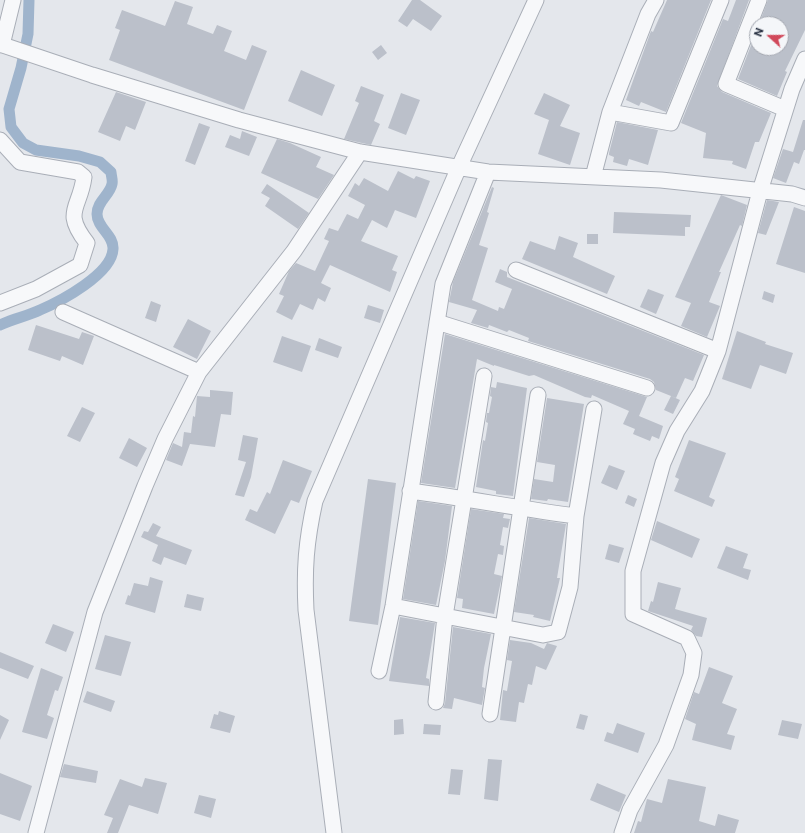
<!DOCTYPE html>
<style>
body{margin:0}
#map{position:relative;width:805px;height:833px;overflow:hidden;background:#e4e7ec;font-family:Commissioner,sans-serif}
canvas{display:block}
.north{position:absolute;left:749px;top:16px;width:40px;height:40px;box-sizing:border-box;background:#f4f6f9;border:1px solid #a4a8b1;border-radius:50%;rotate:291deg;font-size:11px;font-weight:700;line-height:16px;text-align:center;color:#2b3445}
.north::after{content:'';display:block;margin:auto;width:14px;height:18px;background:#d1495b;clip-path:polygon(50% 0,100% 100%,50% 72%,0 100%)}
</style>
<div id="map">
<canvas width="805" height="833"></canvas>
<div class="north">N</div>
</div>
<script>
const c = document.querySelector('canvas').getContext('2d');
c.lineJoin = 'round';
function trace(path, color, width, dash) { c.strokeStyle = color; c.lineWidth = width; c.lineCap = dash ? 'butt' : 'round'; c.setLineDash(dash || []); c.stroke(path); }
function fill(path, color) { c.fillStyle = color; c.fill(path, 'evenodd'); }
trace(new Path2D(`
 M0,325c13,-6 27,-9 40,-15 21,-9 72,-36 73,-61 1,-14 -16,-21 -16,-35 0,-13 13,-19 15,-30 1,-4 -1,-9 -1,-12l-11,-10 -21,-6 -43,-6 -13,-7 -12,-16 -2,-18 12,-41 7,-34 1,-34`), '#9fb4cc', 11);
fill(new Path2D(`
 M412,0h8l22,16 -11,15 -18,-12 -6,8 -9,-6z
 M667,0h44l-45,112 -25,-10 -2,4 -13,-6 25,-69 2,1z
 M736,0h13l-32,86 5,6 49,21 -12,29h-4l-9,27 -14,-5 1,-3 -30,-3 3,-25 -25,-10 42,-104 5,2z
 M768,0h37v30l-20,41 2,1 -10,24 -39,-17 19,-49v18h24v-24h-22z
 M175,1l18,6 -6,17 26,10 4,-9 15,6 -8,20 22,9 6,-15 15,6 -23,59 -135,-50 11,-30 -5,-2 7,-18 43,16z
 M381,45l6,8 -9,7 -6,-8z
 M301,70l34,15 -13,31 -34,-15z
 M361,86l23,9 -10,26 6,3 -9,21 -27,-6 15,-36 -4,-2z
 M116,92l30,10 -11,28 -9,-4 -6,15 -22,-9z
 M401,93l19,7 -14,35 -18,-7z
 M544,93l26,12 -10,21 20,7 -10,32 -32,-11 11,-34 -15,-6z
 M803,120h2v30h-1l-5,14 -5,-2 -8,21 -13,-5 10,-29 10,3z
 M617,122l41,8 -10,35 -19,-6 -2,7 -14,-4 1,-5 -5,-2v-2z
 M199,123l11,4 -15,38 -10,-4z
 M242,131l15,6 -8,19 -24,-9 5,-12 10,4z
 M277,139l13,4 31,14 -5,10 18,8 -16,24 -57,-26z
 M398,171l16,8 2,-3 14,5 -14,37 -21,-8 -8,18 -15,-8 -11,21 37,15 -6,14 5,2 -7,20 -60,-27 -9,18 10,5 -6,14 -7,-4 -5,12 -13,-6 -8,16 -16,-8 8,-16 -5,-2 10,-23 7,-8 19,8 14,-30 -5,-2 5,-11 9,3 9,-17 11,5 7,-14 -17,-9 7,-13 4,3 5,-8 24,13z
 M267,184l42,29 -11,16 -33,-23 5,-8 -9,-5z
 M492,187l2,1 -7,24 2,1 -10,32 9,3 -16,52 26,11 1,-4 5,2 8,-20 -17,-7 5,-13 7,3v5l197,78 -11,26 -8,-3 -9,20 -20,-8 -2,-8 -4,-3 -122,-38 1,-3 -20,-8 -2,2 -18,-7 -1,3 -17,-5 6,-13 -28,-8 4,-20z
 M721,195l26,10 -5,21 -2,-1 -21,47h2l-12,30 11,4 -13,31 -26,-11 10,-23 -16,-6z
 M767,200l12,2 -13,33 -8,-2z
 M794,207l11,4v62l-29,-9z
 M614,212l77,3 -1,12h-5v9l-72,-3z
 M587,234h11v10h-11z
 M559,236l19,7 -5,14 42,19 -8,18 -85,-35 8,-18 25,9z
 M648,289l16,6 -8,19 -16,-7z
 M764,291l11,4 -2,8 -11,-4z
 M151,301l10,4 -5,17 -11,-4z
 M368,305l16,5 -4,13 -16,-5z
 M188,319l23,12 -14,28 -24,-12z
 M36,325l43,14 3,-7 12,4 -11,29 -21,-9 -2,5 -32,-11z
 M737,331l29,11 -1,2 28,9 -7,21 -26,-9 -9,24 -29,-10z
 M445,334l202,63 -8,19 24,10 -4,13 -7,-3 -2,5 -17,-7 2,-5 -12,-5 6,-13 -37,-16 -1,3 -6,-1 -51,-22 -5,1 -35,-11v1l-17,-7 -22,129 -34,-5z
 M282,336l29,10 -9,26 -29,-10z
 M319,338l23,9 -4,11 -23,-8z
 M497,382l30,6 -14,108 -17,-2v-3l-20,-4 7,-47 2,1 3,-18 -2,-1 1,-9h2l3,-16 -2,-1 1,-9 5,1z
 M210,390l23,2 -2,23 -10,-1 -6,33 -25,-3 -8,22 -16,-6 7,-17 9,4 2,-15 7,1 2,-17 2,1 2,-21 13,1z
 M671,396l9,4 -7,14 -9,-4z
 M547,398l37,6 -16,98 -20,-3 -1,2 -16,-2 3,-20 19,3 2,-17 -18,-3z
 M82,407l13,6 -15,29 -13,-6z
 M243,435l15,3 -7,39 -7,20 -9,-2 11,-33 -8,-2z
 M129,438l18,10 -10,19 -18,-9z
 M689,440l37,13 -17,44 6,3 -3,7 -38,-16 5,-12 -4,-2z
 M283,460l29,11 -13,32 -8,-3 -16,34 -30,-14 5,-11 7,3 10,-20 3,2z
 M609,465l16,6 -8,19 -16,-7z
 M368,479l28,4 -18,142 -29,-4z
 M628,495l9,4 -3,8 -9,-4z
 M418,501l34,5 -7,55 -9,44 -33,-6z
 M471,509l33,5 -1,4 7,1 -2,9 -5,-1 -3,18 4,1 -1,9 -5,-1 -4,20 8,2 -8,38 -32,-6 1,-9 -6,-1z
 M529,518l37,6 -9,54h3l-10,43 -17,-4 1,-2 -20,-3z
 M657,521l43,18 -8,19 -41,-18z
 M153,523l8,4 -5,9 36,14 -6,15 -22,-8 -3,8 -9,-4 6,-16 -17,-8 3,-6 4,1z
 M609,544l15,4 -5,15 -14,-4z
 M726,546l22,8 -5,14 8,2 -3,10 -31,-12z
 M150,577l13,4 -8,32 -30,-9 3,-9 2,1 4,-13 14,3z
 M658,582l23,6 -6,21 32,9 -5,19 -6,-1 -5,-6 2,-4 -45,-15 3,-10 2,1z
 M187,594l17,4 -3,13 -17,-4z
 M400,617l35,6 -9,55 3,1v7l-40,-5z
 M53,624l21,8 -8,20 -21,-9z
 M453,627l38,7 -7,34 -2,19 3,1 -3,17 -28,-7 -2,11 -9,-1 2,-5z
 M105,635l26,7 -10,34 -26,-7z
 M510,640l21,3 13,6 3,-6 10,3 -11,24 -10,-4 -4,19 -4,-1 -4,19 -5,-1 -3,20 -16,-2 3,-30 4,1 5,-30 -5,-1z
 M0,652l34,14 -6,13 -28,-11z
 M709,667l24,9 -11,27 15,6 -10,25 8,2 -4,14 -39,-10 4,-16 -11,-5 9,-27 5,2z
 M41,668l22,9 -5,14 -3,-1 -8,25 7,3 -7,21 -25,-7z
 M87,691l28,10 -4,11 -28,-10z
 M219,711l16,5 -5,17 -20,-5 4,-14 4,1z
 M580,714l8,2 -4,14 -8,-2z
 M0,715l9,5 -9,20z
 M403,719l1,15 -10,1v-15z
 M782,720l20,4 -4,15 -20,-4z
 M617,723l28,10 -7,20 -34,-12 3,-9 6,2z
 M424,724l17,1 -1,10 -17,-1z
 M488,759l14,1 -4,41 -14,-2z
 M64,764l34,7 -2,12 -36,-6z
 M451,769l12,1 -3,25 -12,-1z
 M0,773l32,13 -12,35 -20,-7z
 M145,778l22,5 -9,31 -29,-9 -11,28h-11l6,-15 -9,-3 16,-36 22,8z
 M668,779l38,8 -7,34 16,5 3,-12 21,6 -4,13h-101l4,-12 3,1 6,-23 15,4z
 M597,783l29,12 -7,17 -29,-12z
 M199,795l17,4 -5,19 -17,-5z`), '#bbc0ca');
const minor = new Path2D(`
 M759,0l-33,84 59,25
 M0,44l92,31 147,45 121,32 128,20 173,8 131,14 13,4
 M2,45l11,-45
 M610,112l61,11 50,-123
 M0,140l20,22 58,10 6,5c-4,32 -22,34 3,66l-7,22 -44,24 -36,14
 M593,177l17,-65 38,-98 8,-14
 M516,270l202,81
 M63,312l136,60
 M437,322l210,66
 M410,491c56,7 111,18 166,25
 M393,606l150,29 15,-3 12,-45 6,-71 18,-107
 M379,671l14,-65 50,-322 45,-112
 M436,702l9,-86 39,-240
 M490,714l48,-319
 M36,833l59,-221 50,-126 20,-47 34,-67 95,-121 66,-99
 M334,833l-28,-223c-2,-41 0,-68 9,-109l144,-334 77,-167
 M622,833l8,-23 36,-65 25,-70 3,-22 -7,-15 -54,-24v-43l30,-108 14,-32 25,-40 16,-40 42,-160 32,-102 13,-30`);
trace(minor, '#a9aeb7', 17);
trace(minor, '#f7f8fa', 15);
</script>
